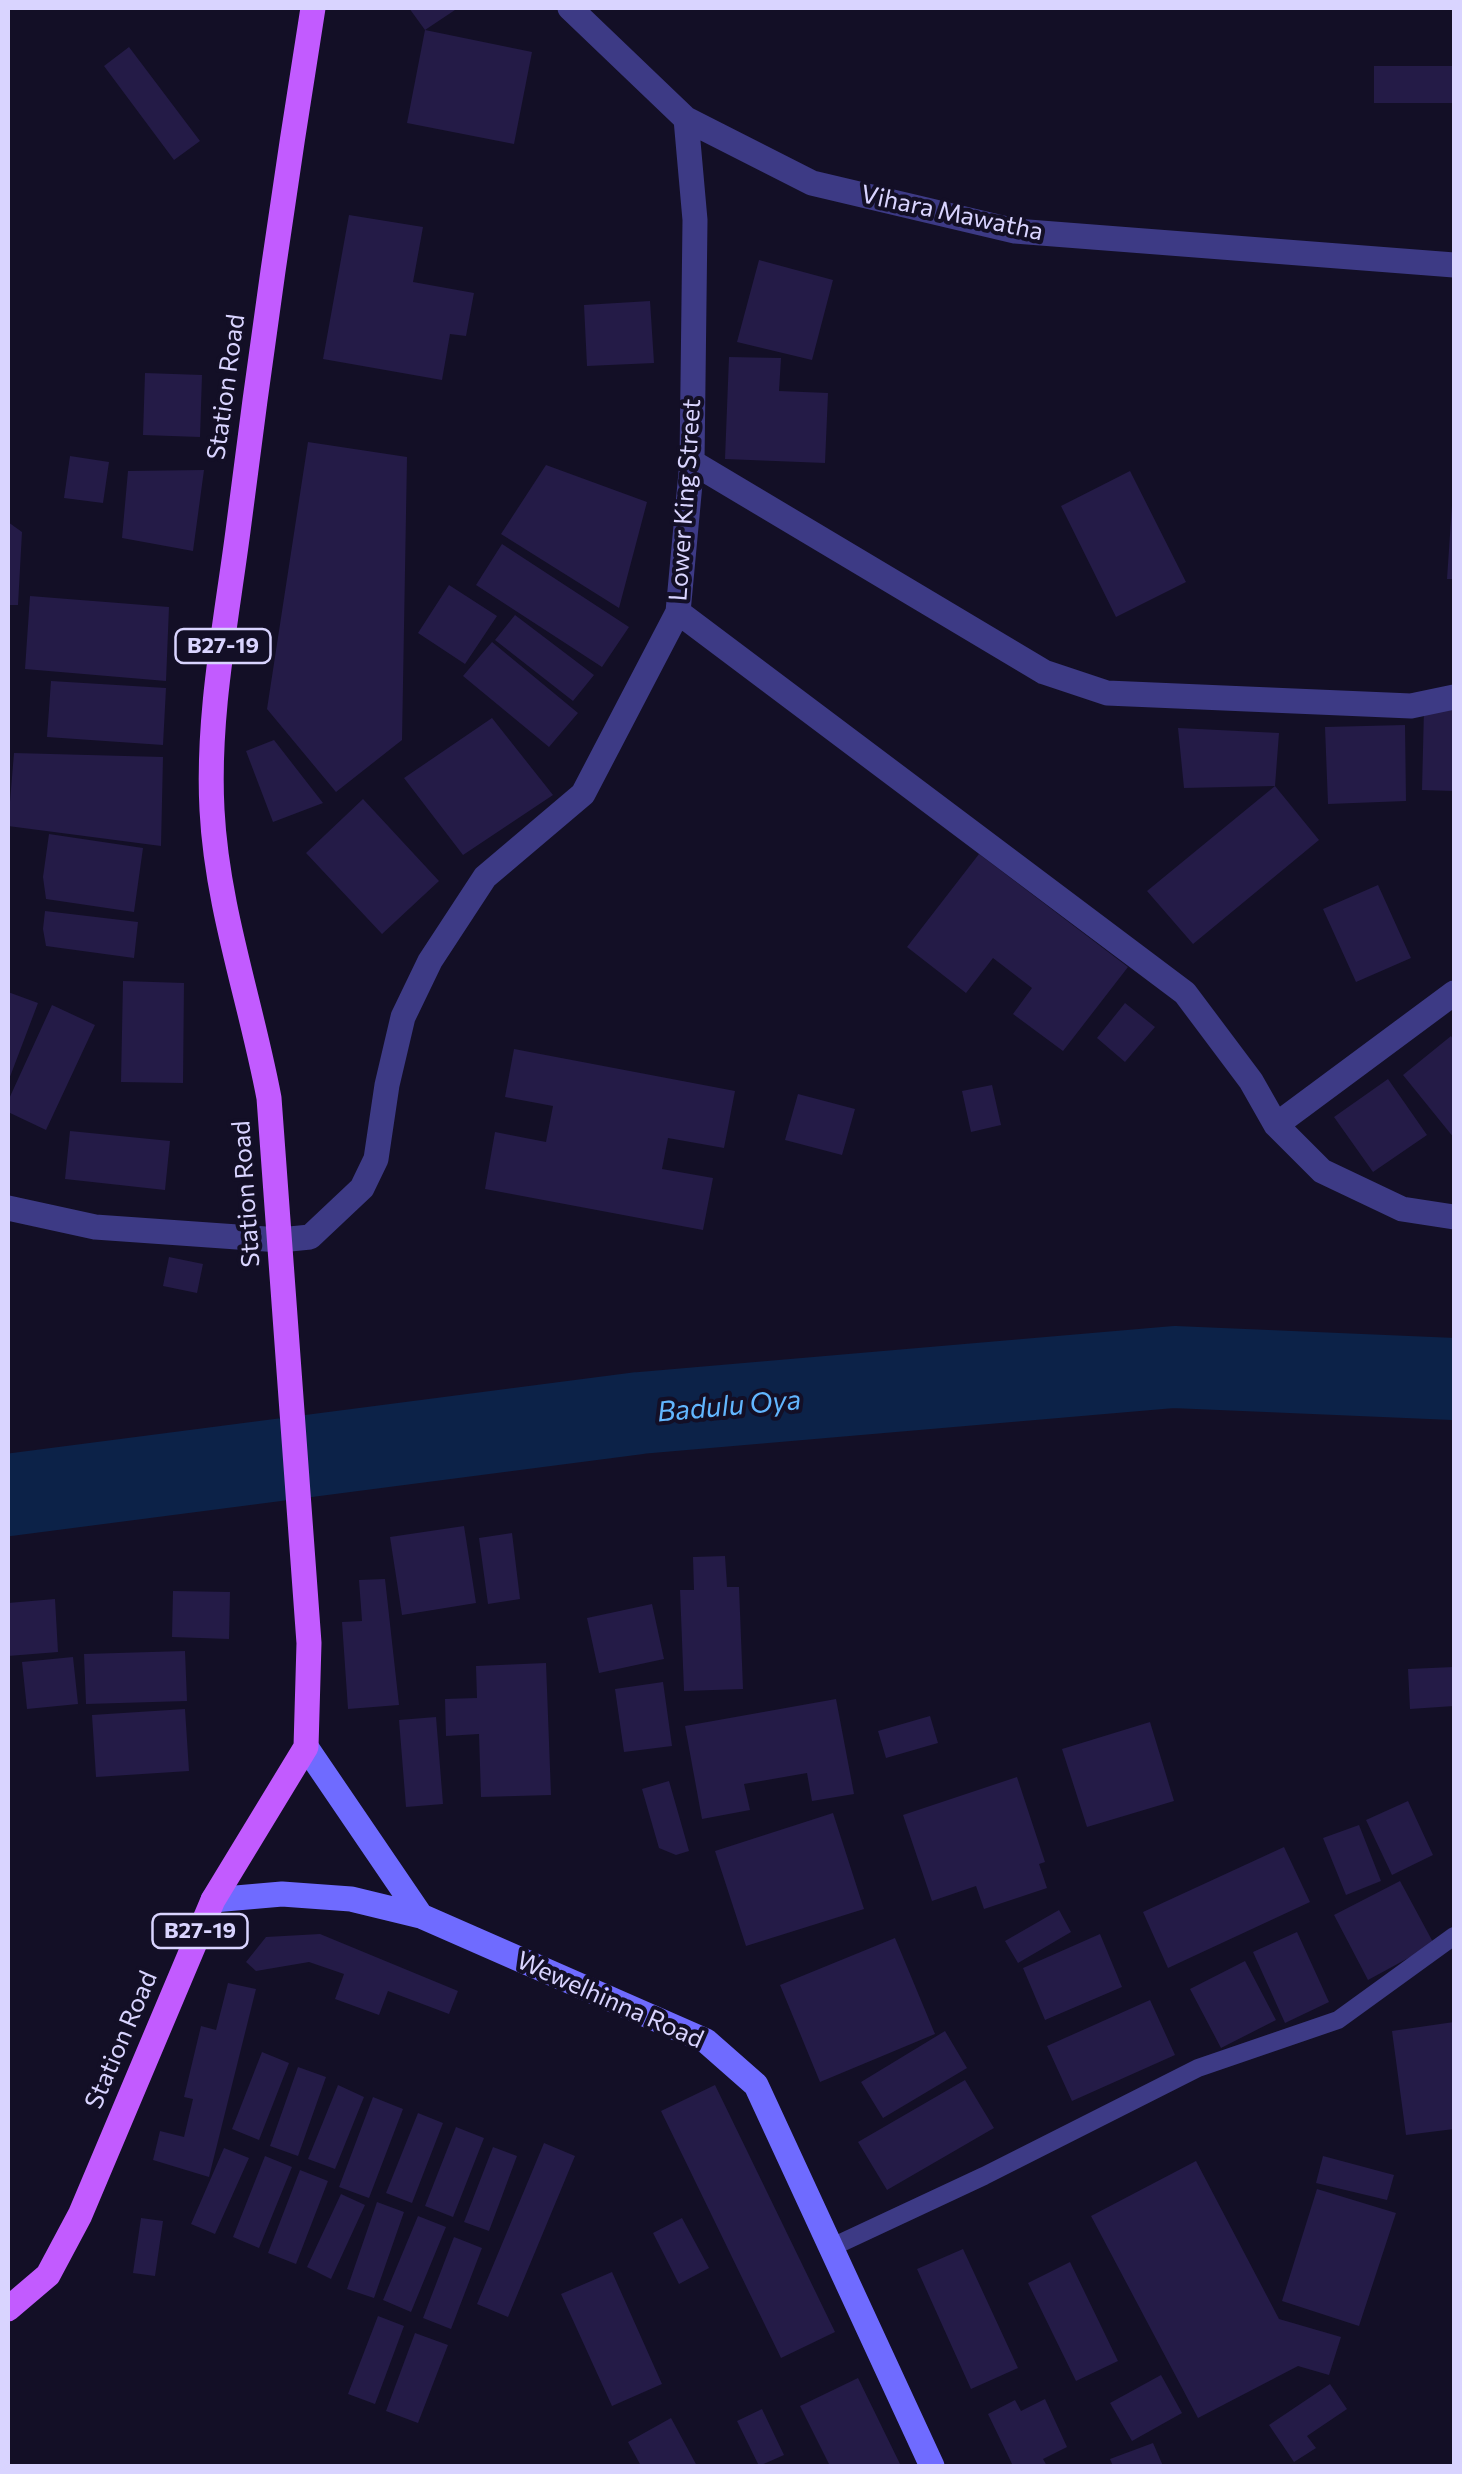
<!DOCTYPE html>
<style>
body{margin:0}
#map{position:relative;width:1462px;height:2474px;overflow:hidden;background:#130f26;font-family:Commissioner,sans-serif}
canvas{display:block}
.frame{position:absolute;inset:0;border:10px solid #d9d4ff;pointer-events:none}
</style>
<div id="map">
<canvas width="1462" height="2474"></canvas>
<div class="frame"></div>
</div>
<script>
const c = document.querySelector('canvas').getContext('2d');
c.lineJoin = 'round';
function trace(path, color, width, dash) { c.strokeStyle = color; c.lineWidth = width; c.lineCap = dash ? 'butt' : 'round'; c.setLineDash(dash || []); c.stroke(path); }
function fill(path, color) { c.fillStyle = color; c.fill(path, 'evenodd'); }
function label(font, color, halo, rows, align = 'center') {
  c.font = font + ' Commissioner,sans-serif'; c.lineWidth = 8; c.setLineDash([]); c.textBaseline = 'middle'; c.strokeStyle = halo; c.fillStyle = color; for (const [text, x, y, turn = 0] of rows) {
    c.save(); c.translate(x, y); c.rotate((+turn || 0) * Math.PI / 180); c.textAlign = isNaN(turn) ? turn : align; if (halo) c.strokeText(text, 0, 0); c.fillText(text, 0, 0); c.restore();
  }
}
trace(new Path2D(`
 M8,1495l632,-82 534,-46 280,12`), '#0c2248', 82);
fill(new Path2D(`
 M409,8h49l-33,22z
 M425,30l107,22 -18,92 -107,-21z
 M129,47l71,94 -26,19 -70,-94z
 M1374,66h80v37h-80z
 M349,215l74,12 -10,55 61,11 -8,43 -16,-2 -8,46 -119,-21z
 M759,260l74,20 -21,80 -75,-18z
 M650,301l4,62 -67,3 -3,-61z
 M729,357l52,1 -2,33 49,2 -3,70 -100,-4z
 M145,373l57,2 -2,62 -57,-2z
 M308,442l99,15 -5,283 -66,52 -69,-83z
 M70,456l39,6 -6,41 -39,-5z
 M546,465l101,37 -28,106 -118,-74z
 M204,470l-11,81 -71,-13 6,-67z
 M1130,471l56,111 -70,35 -55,-111z
 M1452,505h2v74h-7z
 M8,522l14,10 -4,73h-10z
 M502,544l127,83 -27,40 -126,-82z
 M449,585l48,31 -32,48 -47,-31z
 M30,596l139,11 -3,74 -141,-12z
 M515,615l79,60 -21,26 -78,-61z
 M492,642l86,71 -29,34 -86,-71z
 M51,681l115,7 -3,57 -116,-8z
 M1424,709l30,1v81l-32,-1z
 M492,718l61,77 -90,60 -59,-77z
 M1405,725l1,76 -78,3 -3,-77z
 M1178,728l101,5 -4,53 -91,2z
 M274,740l49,63 -50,19 -27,-71z
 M14,753l149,4 -2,89 -153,-20z
 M1275,786l44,54 -126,104 -46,-53z
 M363,799l76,82 -57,53 -76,-81z
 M49,834l94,14 -9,64 -88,-13 -3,-22z
 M979,854l149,113 -65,84 -50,-37 19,-26 -39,-30 -27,35 -59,-46z
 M1378,885l33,73 -55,24 -33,-73z
 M45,911l93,11 -4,36 -88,-12 -3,-17z
 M123,981l61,2 -1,100 -62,-1z
 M8,992l30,11 -30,79z
 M1125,1003l30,24 -30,35 -28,-24z
 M52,1005l43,20 -49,105 -38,-18v-11z
 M1451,1036l3,5v97l-51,-63z
 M514,1049l221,42 -11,57 -56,-10 -6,31 51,9 -10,52 -218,-41 10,-57 51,10 7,-36 -48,-9z
 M1388,1079l39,56 -54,37 -39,-55z
 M992,1085l9,40 -30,7 -9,-41z
 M798,1094l57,15 -13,46 -57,-15z
 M70,1131l100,10 -5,49 -100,-11z
 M169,1257l34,7 -6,29 -34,-7z
 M464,1526l12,77 -74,12 -12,-78z
 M512,1533l8,66 -32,5 -9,-66z
 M725,1556l2,31h12l4,102 -59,2 -4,-101h14l-1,-33z
 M385,1579l14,126 -51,4 -6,-87 20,-1 -3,-41z
 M173,1591l57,1 -1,47 -57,-2z
 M55,1599l3,53 -50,4v-53z
 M652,1604l12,55 -65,14 -12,-55z
 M185,1651l2,50 -101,3 -2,-50z
 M73,1657l5,47 -51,5 -5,-47z
 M546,1663l5,132 -70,2 -2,-63 -33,2 -1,-37 32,-1 -1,-32z
 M1454,1667v39l-44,3 -2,-40z
 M663,1682l9,64 -48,6 -9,-63z
 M836,1699l18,95 -42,7 -5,-28 -63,11 6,26 -48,9 -17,-93z
 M185,1709l4,62 -93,6 -4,-62z
 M930,1716l8,27 -52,15 -8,-27z
 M436,1717l7,87 -37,3 -7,-87z
 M1150,1722l24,79 -87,26 -25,-78z
 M1017,1777l28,85 -6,2 8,24 -63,21 -8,-23 -44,15 -29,-86z
 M669,1781l20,70 -13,4 -17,-7 -17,-59z
 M1408,1801l25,54 -41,20 -26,-55z
 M833,1813l31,96 -118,37 -31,-95z
 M1359,1825l22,56 -35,14 -23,-57z
 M1284,1847l26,55 -142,66 -25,-56z
 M1400,1881l34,63 -66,36 -34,-65z
 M1059,1910l12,22 -53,31 -13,-22z
 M1297,1932l32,70 -44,21 -32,-71z
 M320,1934l138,57 -9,23 -61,-23 -9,24 -44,-16 9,-25 -35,-12 -53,9 -10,-9 20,-25z
 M1100,1934l22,53 -77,33 -22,-52z
 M895,1938l40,96 -115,48 -40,-97z
 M1245,1961l31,59 -55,28 -31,-59z
 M228,1983l28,6 -47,188 -56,-17 7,-29 24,6 9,-38 -9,-2 17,-71 15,4z
 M1150,2000l25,55 -103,46 -25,-55z
 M1454,2022v107l-48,6 -14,-104z
 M945,2031l22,37 -84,50 -22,-36z
 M262,2052l27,11 -30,77 -27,-11z
 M298,2067l28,10 -28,79 -28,-10z
 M965,2080l29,48 -107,62 -29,-48z
 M338,2085l26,12 -29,72 -27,-10z
 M715,2085l120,247 -54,26 -120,-247z
 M373,2097l30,12 -34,89 -30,-11z
 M418,2113l25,10 -31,80 -26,-10z
 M456,2127l28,11 -31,79 -28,-11z
 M544,2143l31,13 -67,161 -31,-13z
 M493,2147l24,9 -28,75 -25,-9z
 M224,2148l25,10 -34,76 -24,-10z
 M265,2156l27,11 -33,81 -26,-11z
 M1323,2156l71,19 -7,25 -71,-17z
 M1196,2161l83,158 62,18 -12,38 -31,-9 -100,52 -107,-202z
 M300,2170l28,11 -32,83 -28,-11z
 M1317,2189l79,24 -37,113 -77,-25z
 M341,2194l24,11 -34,74 -24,-12z
 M377,2202l27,10 -30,86 -27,-9z
 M418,2216l28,11 -35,85 -28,-12z
 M141,2218l22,3 -8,55 -22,-3z
 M682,2218l27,50 -30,16 -26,-51z
 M454,2237l28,11 -31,81 -28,-11z
 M963,2249l55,119 -47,21 -54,-120z
 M1070,2262l48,99 -42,20 -48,-98z
 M612,2272l50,112 -50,22 -51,-112z
 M378,2316l26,10 -29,78 -27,-10z
 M415,2333l33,12 -30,78 -32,-12z
 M1161,2375l21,38 -50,28 -22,-38z
 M858,2378l43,88h-71l-30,-60z
 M1330,2384l17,25 -40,27 9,12 -22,14 -25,-37z
 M1045,2399l22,48 -24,12 4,7h-34l-25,-52 27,-14 6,11z
 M762,2409l22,46 -25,11 -22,-45z
 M671,2418l26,48h-56l-13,-24z
 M1153,2443l10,23h-50l-3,-7z`), '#241b47');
trace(new Path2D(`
 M830,2248l154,-72 214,-108 140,-48 116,-84`), '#3d3a85', 18);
trace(new Path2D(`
 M570,8l116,111 126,64 203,48 439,34
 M692,462l352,210 63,21 304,13 43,-9
 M678,612l507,381 66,88 25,44 46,46 80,38 52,8
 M1276,1125l178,-132
 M8,1208l87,19 185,13 30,-3 52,-49 14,-29 11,-74 16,-68 27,-56 55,-84 98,-83 95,-182 14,-150 3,-242 -9,-101`), '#3d3a85', 25);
trace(new Path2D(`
 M306,1747l115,169 285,125 50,44 176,381
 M213,1900l69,-6 69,5 70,17`), '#6f6bff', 25);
trace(new Path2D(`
 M8,2309l40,-34 32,-60 133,-315 93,-153 3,-104 -40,-545c-18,-96 -52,-190 -57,-288 -5,-93 14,-187 26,-279 22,-175 47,-349 75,-523`), '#c25bff', 25);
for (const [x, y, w] of [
 [223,646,95],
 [200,1931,95]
]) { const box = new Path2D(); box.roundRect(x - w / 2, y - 17, w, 34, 8); c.fillStyle = '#130f26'; c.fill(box); trace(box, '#d9d4ff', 2.5); }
label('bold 22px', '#d9d4ff', null, [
 ["B27-19",223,646],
 ["B27-19",200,1931]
]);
label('25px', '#d9d4ff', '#130f26', [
 ["Vihara Mawatha",952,213,12],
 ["Station Road",226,387,-82],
 ["Lower King Street",685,500,-86],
 ["Station Road",246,1194,-94],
 ["Wewelhinna Road",610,2000,24],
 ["Station Road",121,2040,-67]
]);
label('italic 28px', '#62b6ff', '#130f26', [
 ["Badulu Oya",729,1406,-5]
]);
</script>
